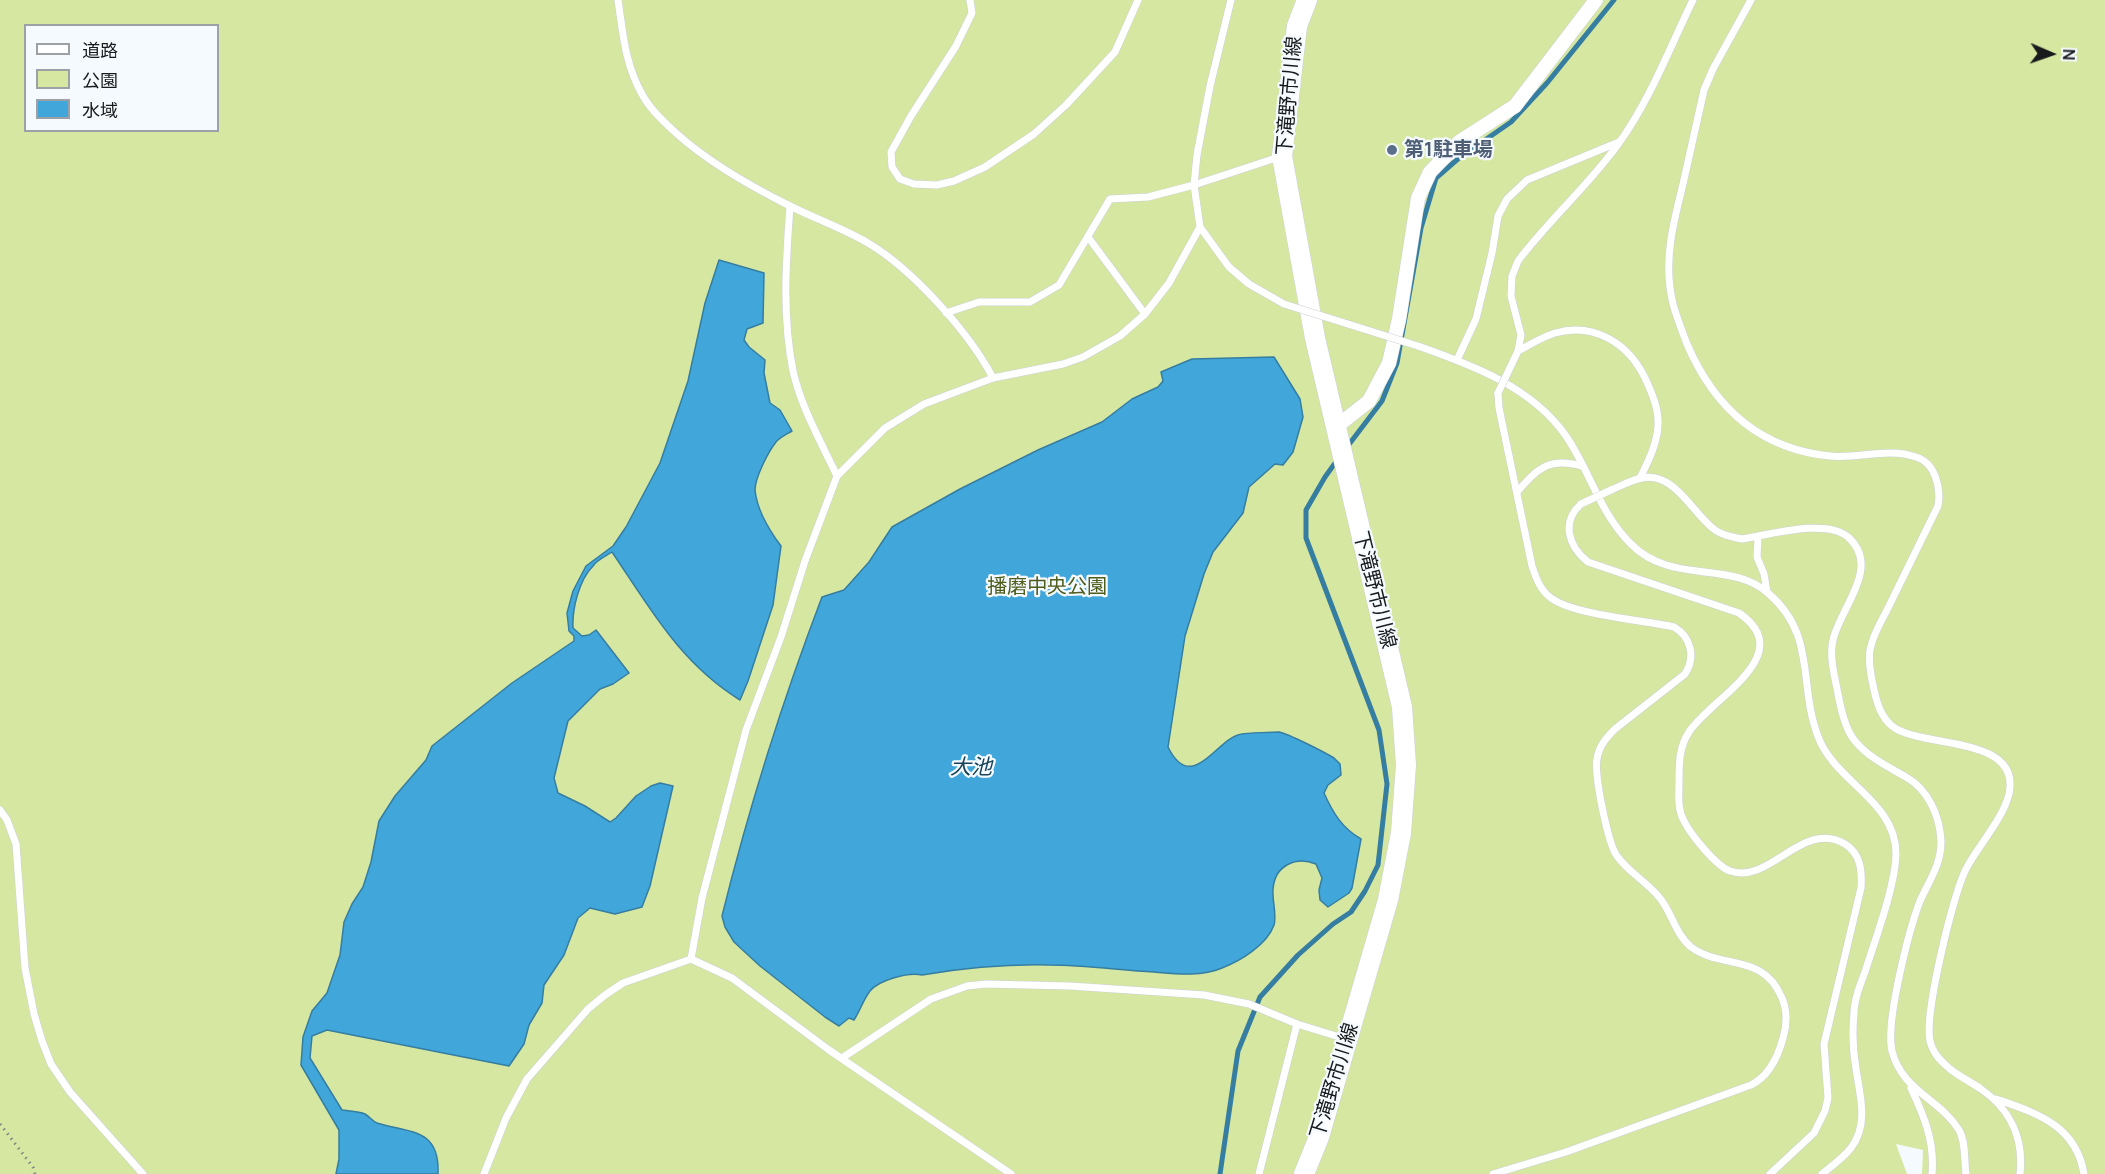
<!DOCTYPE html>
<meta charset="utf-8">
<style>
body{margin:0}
#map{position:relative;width:2105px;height:1174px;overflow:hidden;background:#f5faff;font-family:Manrope,"Noto Sans JP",sans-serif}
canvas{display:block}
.legend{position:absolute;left:24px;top:24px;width:195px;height:108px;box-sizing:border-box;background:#f5faff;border:2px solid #9da0a4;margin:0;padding:8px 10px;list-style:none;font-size:18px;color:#181a1b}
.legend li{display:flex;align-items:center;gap:12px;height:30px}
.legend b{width:30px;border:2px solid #9da0a4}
.north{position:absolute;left:2021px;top:24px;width:60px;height:60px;-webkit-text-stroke:4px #f5faff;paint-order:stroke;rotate:92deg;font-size:16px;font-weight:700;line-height:24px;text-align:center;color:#181a1b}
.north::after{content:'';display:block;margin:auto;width:21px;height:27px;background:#181a1b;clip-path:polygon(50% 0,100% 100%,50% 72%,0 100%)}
</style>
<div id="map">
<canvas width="2105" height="1174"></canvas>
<ul class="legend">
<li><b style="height:8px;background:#fff"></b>道路</li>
<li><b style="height:16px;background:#d5e7a1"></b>公園</li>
<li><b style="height:16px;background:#41a7db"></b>水域</li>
</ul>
<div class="north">N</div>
</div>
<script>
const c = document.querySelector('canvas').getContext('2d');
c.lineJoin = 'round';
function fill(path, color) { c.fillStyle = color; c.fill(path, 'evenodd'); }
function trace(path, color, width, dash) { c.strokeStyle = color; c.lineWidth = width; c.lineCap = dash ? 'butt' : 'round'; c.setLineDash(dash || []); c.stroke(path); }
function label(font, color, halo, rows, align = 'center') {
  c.font = font + ' Manrope,"Noto Sans JP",sans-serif'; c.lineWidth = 4.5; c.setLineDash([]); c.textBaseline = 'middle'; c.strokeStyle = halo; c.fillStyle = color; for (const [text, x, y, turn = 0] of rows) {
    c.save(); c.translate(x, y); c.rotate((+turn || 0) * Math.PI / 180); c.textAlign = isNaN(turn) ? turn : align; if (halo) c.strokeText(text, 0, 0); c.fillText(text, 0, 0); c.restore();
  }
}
fill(new Path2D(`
 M0,0h2105v1174h-183l1,-24 -27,-6 11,30h-1907zM26,26h192v104h-192z`), '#d5e7a1');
const water = new Path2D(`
 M719,260l45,13 -1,50 -16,6 -3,11 5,7 16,13 -1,13 6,30 10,7 12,21c-5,3 -12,6 -16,11 -8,10 -21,36 -21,48 2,21 14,40 26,56l-8,59 -25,76 -8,19c-60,-37 -90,-92 -128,-148 -6,4 -15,8 -19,14 -14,14 -21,43 -20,62l9,8 7,-1 7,-5 33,43 -16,11 -13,5 -32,32 -14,57 4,15 27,13 25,16 6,-4 20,-22 15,-10 9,-3 13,3 -23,100 -8,21 -27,7 -25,-6 -12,10 -14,37 -20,30 -2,18 -13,22 -5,19 -15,22 -182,-36 -15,6 -2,22 32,52c7,1 17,1 23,4 5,3 7,7 12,9 33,10 63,5 61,51h-102l3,-15v-29l-38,-65 2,-28 9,-26 15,-18 13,-38 4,-33 8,-18 11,-17 8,-25 8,-41 16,-25 31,-36 6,-14 80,-63 62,-42v-5l-5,-5 -2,-18 6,-22 13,-25 27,-20 13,-19 34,-64 28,-82 17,-78z
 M1274,357l26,42 3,18 -10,35 -10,13 -8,-1 -26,23 -6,26 -30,39 -9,22 -19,62 -17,111c24,49 49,-10 74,-13 4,-1 35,-2 37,-2 10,2 45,20 55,26l6,6 1,11 -13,10 -4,8c9,20 18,35 37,46l-9,49 -3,5 -21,14 -8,-7 -1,-10 3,-12 -6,-14c-20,-8 -41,1 -43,25 -1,11 4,26 1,36 -7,20 -34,36 -52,43 -21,9 -45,6 -68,4 -35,-2 -70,-7 -105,-7 -43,-1 -85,3 -127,10 -14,-3 -43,5 -52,16 -7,9 -10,20 -16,29l-5,-2 -10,8 -14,-9 -65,-51 -26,-24 -9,-15 -3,-11c27,-109 60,-214 100,-319l22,-7 25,-28 23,-35 68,-38 78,-39 64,-28 30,-23 26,-12 5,-6 -2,-9 31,-13z`);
fill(water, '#41a7db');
trace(water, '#357da1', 1.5);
trace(new Path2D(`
 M1347,447l35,-46 15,-38 24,-135 15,-50 23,-20 52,-36 36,-39 67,-83
 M1220,1174l18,-123 22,-54 38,-42 35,-31 18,-12 14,-21 13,-26 9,-81 -8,-54 -73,-192v-28l19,-33 13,-18`), '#357da1', 5);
const lane = new Path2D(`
 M618,0c5,34 7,65 25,96 8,14 21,26 33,37 33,30 74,53 114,73 26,13 52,22 78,37 44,26 101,89 125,135
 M970,0l2,13 -16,33 -45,70 -20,36 1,15 8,12 14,5 23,1 17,-4 31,-14 49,-33 32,-29 49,-53 23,-52
 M1231,0l-21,86 -13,69 -3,30 6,42 29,40 20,17 35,20
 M1751,0l-38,69 -9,21c-7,31 -14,62 -21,94 -8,33 -18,69 -13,103 2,20 10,38 17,57 27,63 72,105 143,112 28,3 58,-9 86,1 20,6 25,32 22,49 -16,33 -32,65 -48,98 -7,15 -17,29 -20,46 -2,13 1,27 4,40 3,13 7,27 18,36 28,23 130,8 117,68 -6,25 -31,52 -43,75 -13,25 -42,146 -36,172 3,13 11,20 20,28 10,8 21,13 31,20 29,20 43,49 39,85
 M790,206c-4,54 -8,111 3,165 8,36 28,71 44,105
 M1088,237l57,77
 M946,313l33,-11h51l29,-17 51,-86 38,-2 46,-12 85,-28
 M1418,346c54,19 114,41 148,90 24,35 34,78 65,108 40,41 99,16 137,49 50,43 29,91 51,146 18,44 78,63 77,116 -1,32 -21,85 -31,117 -5,13 -11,28 -11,42 -2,18 -1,37 2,55 4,27 13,55 -5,79 -8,10 -19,18 -29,26
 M1518,351l3,-16 -10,-39 1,-20 6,-15c31,-41 71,-76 101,-118 31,-43 51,-96 74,-143
 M1518,351c11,-6 24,-14 37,-18 39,-11 73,10 90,45 7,15 14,31 13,48 -1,18 -10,36 -18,52
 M1457,360l19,-41 16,-66 6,-37 9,-17 20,-19 92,-38
 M1611,490c10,-4 20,-10 31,-12 32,-7 51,36 73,52 8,6 18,7 27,9 27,-4 84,-21 106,-2 34,30 -8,71 -15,103 -4,18 2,37 5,54 3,15 7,35 17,47 14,17 32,25 51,36 23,13 34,40 35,65 0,23 -12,39 -21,59 -11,29 -35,122 -28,150 10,40 48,48 67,79 7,12 5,30 7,44
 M1517,492c21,-24 32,-35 65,-26
 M1581,504c-20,18 -13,42 7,58l151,51c61,42 -29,86 -50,119 -10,15 -10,32 -10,49 0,14 -2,28 5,40 7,14 32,45 46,50 40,14 72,-52 115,-27 16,10 17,27 16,44l-37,156 4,54 -3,13 -11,22 -44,41
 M1758,537l-1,20 7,17 3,18
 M0,810l7,10 9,24 9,124 9,46 8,27 9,23 19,28 73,82
 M691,959l11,-61 44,-168 35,-93 24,-76 32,-85 48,-48 39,-24 69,-26 70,-14 20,-7 37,-21 25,-22 24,-31 31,-56
 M842,1058l89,-59 36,-13 19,-2 84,2 134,9 45,9 48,20 49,15
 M1911,1088c13,28 24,54 21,86
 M1996,1099c40,14 80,26 88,75
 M484,1174l22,-56 21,-39 61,-70 17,-14 18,-12 68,-24 41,19 97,72 182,124
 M1259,1174l38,-150
 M1493,1174l73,-22 185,-67c18,-9 27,-28 32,-47 4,-13 4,-28 -1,-40 -19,-46 -60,-28 -91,-51 -16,-13 -19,-35 -32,-50 -12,-15 -31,-25 -42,-41 -9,-12 -23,-81 -20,-97 2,-13 9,-21 18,-30l70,-55c11,-17 6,-37 -11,-47 -31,-7 -100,-12 -123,-29 -11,-8 -15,-20 -19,-32l-33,-158 -1,-15`);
const street = new Path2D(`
 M1336,427l33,-26 20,-38 10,-44 19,-121 12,-26 29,-30 56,-36 81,-106`);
const secondary = new Path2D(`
 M1304,1174l15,-37 69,-237 13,-67 5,-68 -4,-58 -87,-369 -33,-182 15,-130 10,-26`);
trace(lane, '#cdd2d6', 8);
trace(street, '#cdd2d6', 15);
trace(secondary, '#cdd2d6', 21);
trace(new Path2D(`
 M0,1124l33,43 2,7`), '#818487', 3, [1.5, 4.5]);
trace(lane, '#fff', 7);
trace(street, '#fff', 14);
trace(secondary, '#fff', 20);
const laneBridge = new Path2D(`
 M1284,304l134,42
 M1498,393l20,-42
 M1581,504l30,-14`);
trace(laneBridge, '#cdd2d6', 8, []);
trace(laneBridge, '#fff', 7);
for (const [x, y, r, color] of [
 [1392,150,6,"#5c6f8a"]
]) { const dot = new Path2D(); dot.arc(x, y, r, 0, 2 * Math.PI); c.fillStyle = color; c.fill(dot); trace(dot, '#f5faff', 2); }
label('20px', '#181a1b', '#f5faff', [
 ["下滝野市川線",1290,96,-85],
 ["下滝野市川線",1374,590,76],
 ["下滝野市川線",1335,1081,-73]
]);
label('bold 20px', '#4e5e75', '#f5faff', [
 ["第1駐車場",1404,150]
], 'left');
label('20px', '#505e1d', '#f5faff', [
 ["播磨中央公園",1047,587]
]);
label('italic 21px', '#184359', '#f5faff', [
 ["大池",971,768]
]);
</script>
